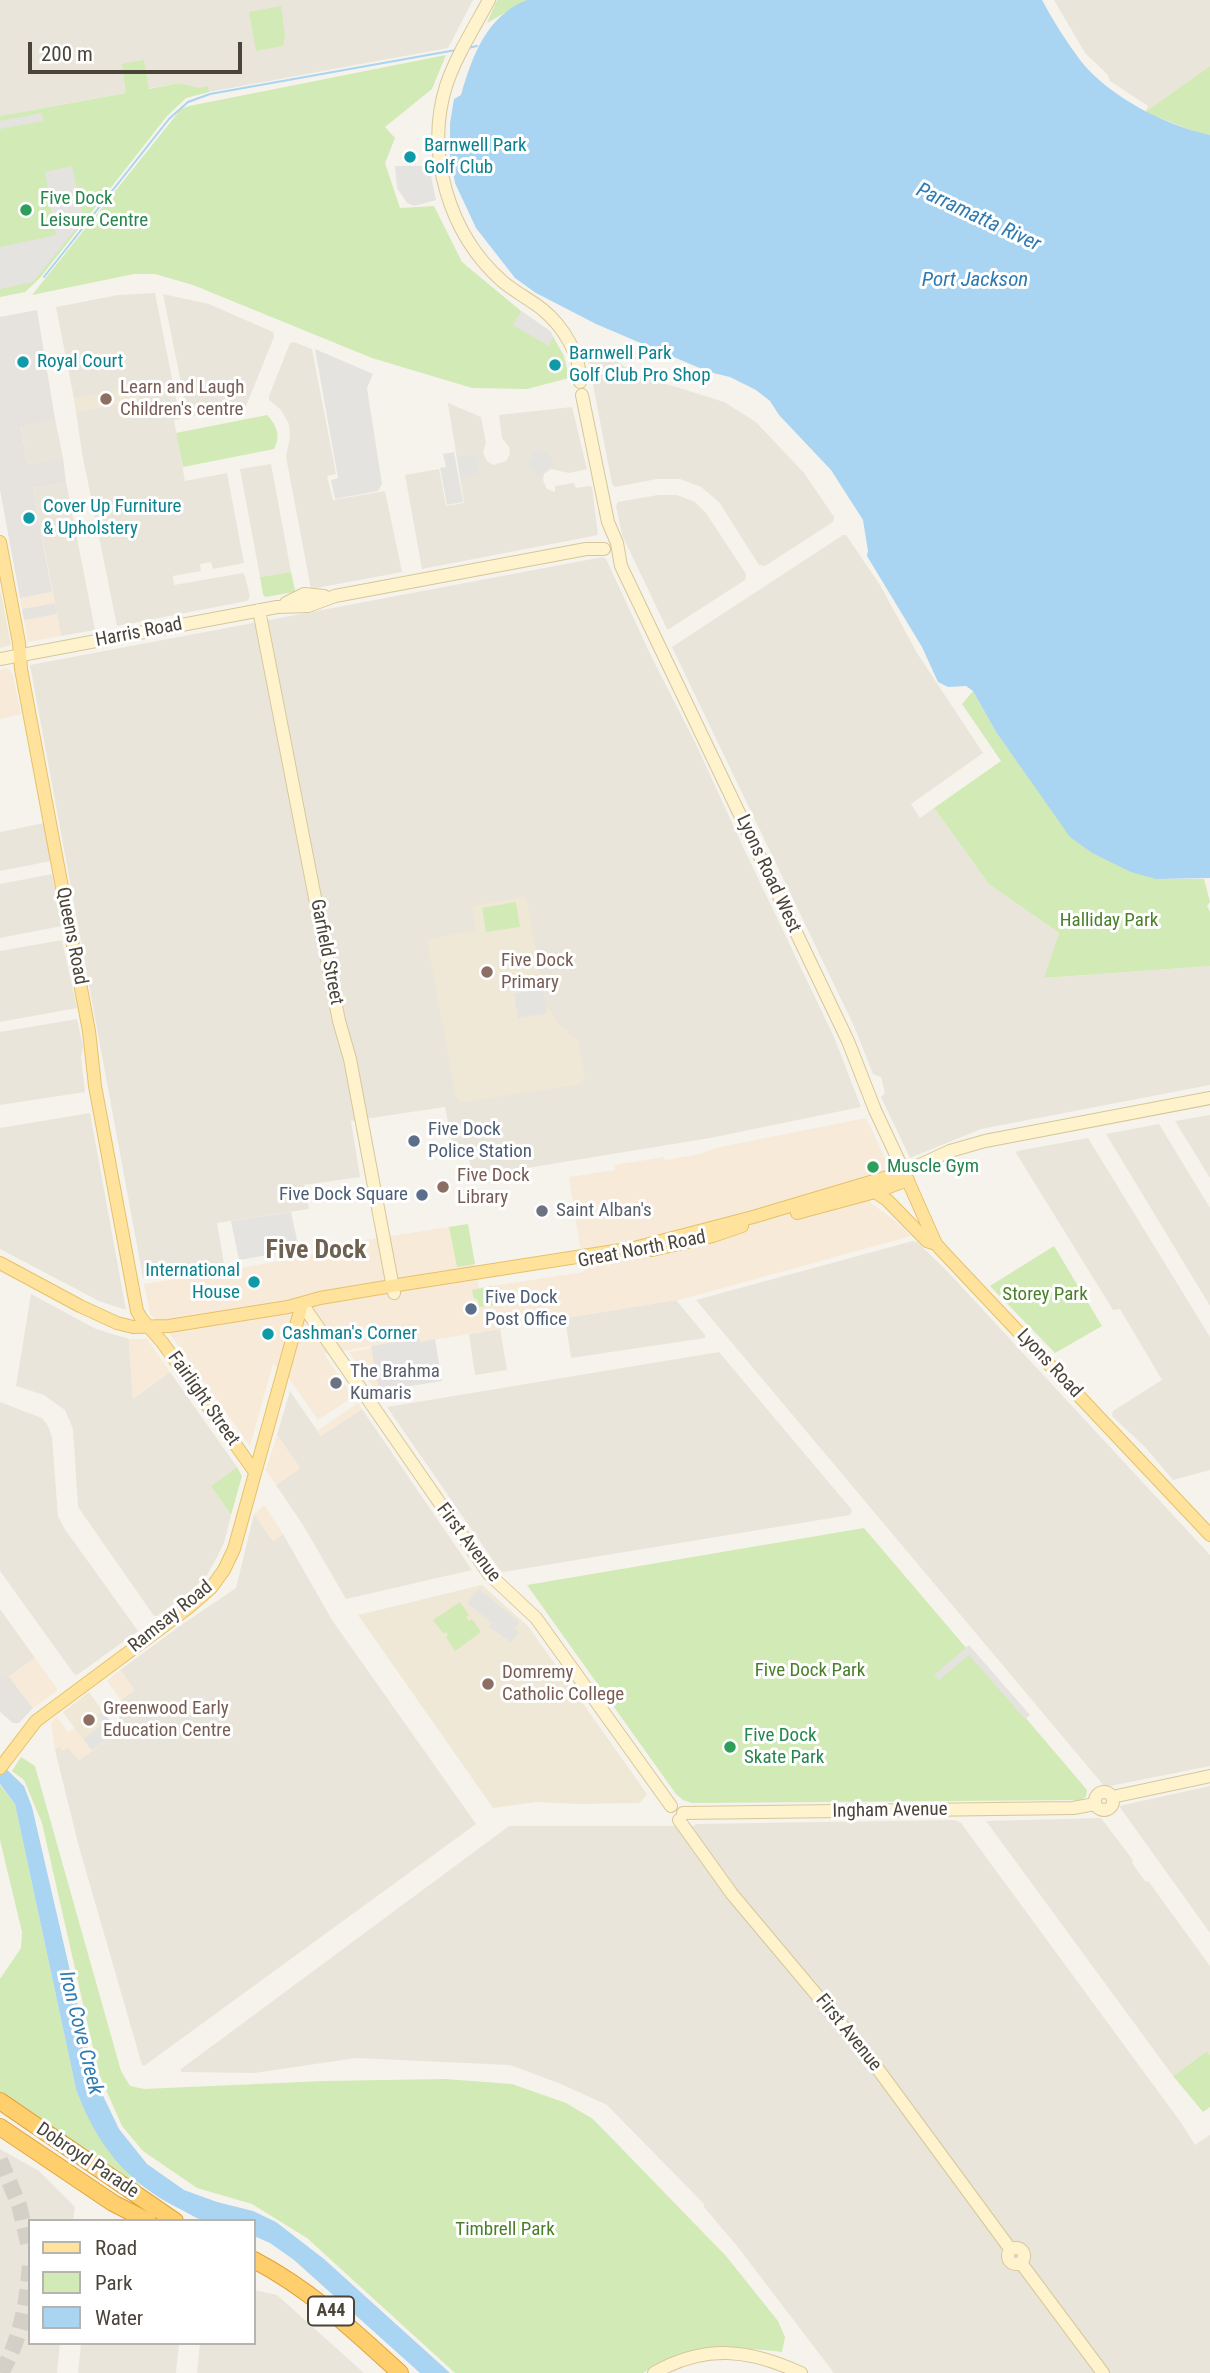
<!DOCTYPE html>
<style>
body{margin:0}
#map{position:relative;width:1210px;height:2373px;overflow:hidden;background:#f6f3ec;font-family:"Roboto Condensed",sans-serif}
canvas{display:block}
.legend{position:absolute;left:28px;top:2219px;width:228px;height:126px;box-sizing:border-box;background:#fff;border:2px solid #b7b4b0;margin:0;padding:9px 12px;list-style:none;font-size:21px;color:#4b4439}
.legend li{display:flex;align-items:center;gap:14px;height:35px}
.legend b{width:35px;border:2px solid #b7b4b0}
.scale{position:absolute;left:28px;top:42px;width:214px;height:32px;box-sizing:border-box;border:4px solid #4b4439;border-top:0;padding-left:9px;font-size:21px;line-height:24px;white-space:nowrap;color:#4b4439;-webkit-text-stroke:5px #fff;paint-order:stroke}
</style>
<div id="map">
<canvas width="1210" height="2373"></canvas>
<ul class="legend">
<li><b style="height:9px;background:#ffe39c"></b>Road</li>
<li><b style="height:19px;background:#d2eab5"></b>Park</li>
<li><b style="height:19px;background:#a9d4f2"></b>Water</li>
</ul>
<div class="scale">200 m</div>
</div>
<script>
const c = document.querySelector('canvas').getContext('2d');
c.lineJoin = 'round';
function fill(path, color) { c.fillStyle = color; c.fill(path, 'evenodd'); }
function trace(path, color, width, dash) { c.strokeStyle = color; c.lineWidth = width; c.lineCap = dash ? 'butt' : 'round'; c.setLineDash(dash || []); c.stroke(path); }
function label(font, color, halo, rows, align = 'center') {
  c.font = font + ' "Roboto Condensed",sans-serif'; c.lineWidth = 6; c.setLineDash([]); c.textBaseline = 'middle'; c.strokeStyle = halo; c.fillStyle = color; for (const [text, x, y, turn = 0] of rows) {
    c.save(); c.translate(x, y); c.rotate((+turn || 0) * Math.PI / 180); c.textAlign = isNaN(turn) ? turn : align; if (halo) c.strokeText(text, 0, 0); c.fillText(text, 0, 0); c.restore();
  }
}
fill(new Path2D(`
 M0,0h473l-25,48 -239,44 -30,-9 -179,33z
 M1054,0h156v66l-65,46 3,-6 -38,-25 -2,-6 -23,-22z
 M155,293l25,126 -6,1 11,61 42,-8 17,90 -31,6 -2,-7 -11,2 1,7 -28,5 1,9 69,-12 2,3 5,21 -3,4 -130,25 -35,-173 -6,-41 62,-12 -2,-12 -62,11 -18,-92 62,-12z
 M163,294l46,10 64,28 1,5 -28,69 -58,11z
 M294,342l18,7 24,125 -9,2 6,24 52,-9 17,81 -91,17 -25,-132 4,-20 -1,-13 -8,-14 -12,-10v-4l21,-53z
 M591,349l11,4 39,23 83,26 32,20 48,51 30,44 -1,5 -68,44 -6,-1 -40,-63 -18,-15 -21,-8h-23l-42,8 -3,-3 -25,-131z
 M448,403l33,14 5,26 -3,10 4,8 6,4 13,-4 4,-7 -1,-7 -7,-9 -3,-23 73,-8 15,62 -18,4 -18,-4 -7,5 -1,6 4,9 8,3v-6l19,-3 2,5 13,-2 3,1 6,48 -176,34 -17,-94 34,-6 7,37 18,-3z
 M55,419l8,39 -35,6 -8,-39z
 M271,464l20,108 -31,5 -20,-108z
 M66,482l29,148 -34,6 -28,-148z
 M658,495h19l18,7 11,11 40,61 -1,6 -76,49h-2l-45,-94 -6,-29 2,-4z
 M843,535h3l34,50 37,68 66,100 -72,51 9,14 14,-10 55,76 70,49 -14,45 165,-12v119l-229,44 -71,29 -29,-61 4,-4 -4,-16 -8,-3 -19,-48 -182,-379z
 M603,557l3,2 47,101 42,82 49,107 90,188 27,70 -151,31 -238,39 -5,-31 -14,2 -8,-41 -94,14 9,56 -56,8 5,24 -92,14 7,40 -2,2 -79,13 -113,-613z
 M44,823l7,38 -51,10v-39z
 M52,874l10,52 -62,12v-54z
 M62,940l15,68 -77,14v-71z
 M77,1019l6,27 -2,11 4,35 -85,13v-73z
 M90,1113l36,197 -27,-9 -99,-52v-121z
 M1210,1115v63l-35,-57z
 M1159,1124l51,84v98l-104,-172z
 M1088,1138l122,199v133l-37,10 -28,-33 -33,-31 1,-5 49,-31 -42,-71 -7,1 -97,-157 1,-2z
 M913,1241l4,1 30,29 263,284v211l-105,21 -409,-487z
 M31,1294l65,35 33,10 4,60 37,-27 67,95 -26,19 20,29 -7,28 -7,14 -10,18 -15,15 -35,26h-3l-76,-109 -5,-78 -8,-19 -21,-15 -28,-9z
 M676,1300l29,35v3l-134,20 -6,-40z
 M500,1329l7,41 -32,5 -6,-41z
 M719,1352l133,158 -2,5 -347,57 -4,-3 -112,-162z
 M290,1391l31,45 41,-27 110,161 -126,29 -43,-74 -27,-40 24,-17 -23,-33z
 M0,1402l42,16 6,8 4,11 6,79 6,12 74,103 -61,44 -3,-1 -74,-103z
 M254,1514l19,27 10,-7 49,86 144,204 -332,242 -2,-1 -63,-218 -24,-97 4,-4 9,1 11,13 39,-28 3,-32 13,-10 -14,-20 64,-47 52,-35z
 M0,1609l35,49 -32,23 -3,-5z
 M1210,1786v147l-91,-127z
 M1101,1818l32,42 -1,3 13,18 4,1 61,84v89l-3,-4 -34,25 -187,-255z
 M955,1820l6,3 221,301 13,21 15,-10v238h-376l-97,-127 -33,-39v-3l-97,-99 -46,-21 -51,-19 -154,-7 -101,15 -74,-1v-3l328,-243h185l2,-2z
 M0,2149l39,22 36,36 -2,14h-43v122h30l-3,30h-57z
 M254,2290l23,5 87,78h-167l3,-30h54z
 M81,2343h98l-3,30h-98z`), '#eae5da');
fill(new Path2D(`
 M52,592l3,11 -33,6 -2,-11z
 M57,614l4,22 -33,6 -4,-22z
 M8,668l5,7 8,39 -21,5v-49z
 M866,1118l23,48 -1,3 -26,8 9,26 27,20 13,13 -228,63 -263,43 -1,-4 -95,16 29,43 -35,23 -28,-40 -17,-16 -23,82 -77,-108 -23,-24 -6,-30 81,-13 75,-14 71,-18 78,-12 8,39 18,-2 4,24 105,-16 -15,-95 46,-7v-5l49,-8 1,3 30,-5 25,-8z
 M129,1339h18l23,33 -37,27z
 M372,1348l7,43h-3l-27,-39z
 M358,1403l4,6 -41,27 -4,-5z
 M277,1435l23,33 -24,17 -10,-15z
 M263,1506h2l18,28 -10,7 -19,-27z
 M35,1658l23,32 -25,18 -24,-31z
 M120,1670l15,20 -14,10 -14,-19z
 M57,1717l11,15 7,-4 16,23 -12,9 -11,-12 -5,3 -4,-4 -4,3 -4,-28z`), '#f7ead8');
fill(new Path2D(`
 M37,310l18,109 -35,7 8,38 35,-6 3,24 -33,6 19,104 -32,6 -20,-108v-173z
 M55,603l2,11 -33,6 -2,-11z
 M0,1676l3,4 6,-3 24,31 -14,15h-6l-13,-11z`), '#e6e2dd');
fill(new Path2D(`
 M136,387l2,13 -62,12 -2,-13z
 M0,588l11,57 -11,3z
 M526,896l20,109 13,19 19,16 7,37 -5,7 -115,18 -6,-1 -3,-5 -29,-156 49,-10 -4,-24z
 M482,1585l46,41 119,168 -7,9 -63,1 -41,-2 -43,6 -135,-193z
 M89,1692l29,40 -27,19 -28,-39z`), '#efe8d6');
fill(new Path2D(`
 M497,0h30l-40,23z
 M281,6l4,30 -2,10 -27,5 -7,-39z
 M446,55l-14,34 -47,38 10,11 -10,25 15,45 34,-2 28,56 59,49 29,20 14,25 5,22 -42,11 -55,-1 -100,-30 -179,-73 -38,-11h-21l-102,21 149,-186 8,-3z
 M144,60l5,29 30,-6 20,5 9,-2 1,6 -23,6 -19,18 -127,162 -15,14 -25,5v-181l126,-23 -4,-29z
 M1210,66v69l-12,-2 -53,-21z
 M267,415c10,10 14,22 7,34l-91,18 -7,-34z
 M291,572l4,18 -1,2 -28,5 -3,-2 -3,-18z
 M973,691l23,41 75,105 21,16 64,26h48l6,23 -3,4 3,6v54l-166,12 15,-45 -70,-49 -55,-76 67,-47 -39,-57z
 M516,902l4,25 -34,5 -4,-24z
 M468,1224l7,40 -18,3 -8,-40z
 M1054,1246l48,80 -47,27 -65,-67z
 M492,1286l3,19 -16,2 -2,-8h-3l-2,-9z
 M237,1467l5,9 -11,39 -20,-29z
 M864,1528l218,256 5,6 -1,7 -6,3 -388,3 -9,-3 -7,-6 -149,-209z
 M460,1602l9,13 -3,2 3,4 3,-2 9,13 -26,19 -9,-14 2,-2 -2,-3 -3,1 -10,-13z
 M21,1757l14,9 86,305 9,15 14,3 180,-8 121,-2 67,5 54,19 27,16 133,137 52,65 7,16 -3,15c-53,-6 -93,-8 -139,21h-188l-148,-135 -55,-34 -55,-16 -54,-37 -21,-25 -23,-52 -57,-251 -18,-43 -12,-9z
 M0,1785l15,19 61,285c14,38 35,68 65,96l-5,6 -136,-94v-118l21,-31 1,-16 -22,-92z
 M1207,2051l3,4v52l-7,5 -30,-36z`), '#d2eab5');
fill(new Path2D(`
 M42,113l1,8 -43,8v-8z
 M72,166l11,54 -50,62 -33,7v-42l56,-12 -11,-63z
 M395,166h34l7,34 -22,6 -7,-3 -10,-15z
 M521,311l29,20 3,5 -4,10 -36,-21z
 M315,349l58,25 -6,14 15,96 -4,7 -43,8 -4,-19 7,-2z
 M537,450l4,4 4,-3 9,12 -15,13 -11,-12 6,-5 -3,-4z
 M454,452l9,50 -16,3 -7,-37 6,-1 -3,-13z
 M476,454l2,20 -17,5 -4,-22z
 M543,989l4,24 -29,5 -4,-24z
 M291,1212l6,28 6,5 -1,4 -63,11 -8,-39z
 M419,1338l1,4 15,-3 7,42 -63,10 -8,-45z
 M479,1589l40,33 -4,6 4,4 -8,10 -22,-15 3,-4 -25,-20z
 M969,1645l61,70 -5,4 -56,-64 -30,25 -5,-5z
 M103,1711l15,21 -26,18 -8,-11 19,-15 -6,-9z`), '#e5e3e0');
fill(new Path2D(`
 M527,0h515c11,21 24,41 38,60 28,36 86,66 130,75v743l-54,1 -25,-7 -39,-19 -22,-16 -74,-105 -23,-41 -7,-5 -18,1 -10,-5 -16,-35 -55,-91 1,-5 -5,-31 -32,-50 -52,-55 -9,-14 -14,-11 -26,-13 -21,-5 -113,-48 -60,-31 -21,-15 -39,-50 -21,-45 -5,-27v-33l4,-24 7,-4c11,-38 25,-79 66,-95z
 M0,1763l24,23 8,21 63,272 24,50 28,35 37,26 33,12 36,9 23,11 48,37 126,114h-30l-126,-113 -24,-17 -16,-7v-15c-16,0 -34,3 -49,0 -8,-2 -17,-8 -25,-12 -53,-26 -84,-65 -104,-120l-61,-285 -15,-20z`), '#a9d4f2');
trace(new Path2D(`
 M468,48l9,-2
 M44,277l125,-158 19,-17 22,-8 246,-44`), '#a9d4f2', 2);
trace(new Path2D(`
 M0,2160l19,45 11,46
 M1,2373c20,-34 26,-70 29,-109`), '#d4d0c8', 16, [16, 8]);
const secondary = new Path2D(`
 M489,0c-15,28 -33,56 -43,86 -21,68 3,148 56,195 13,11 27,18 40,28 21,17 39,46 38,73
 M582,395l26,127 9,21 4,23 227,475 27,69 29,62 46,-21 35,-10 225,-43
 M286,603l18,-9 20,2
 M259,610l80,411 11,38 44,234
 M0,659l277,-52 31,-1 27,-10 251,-47h18
 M302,1304l187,270 47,44 135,188
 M1095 1801a9 9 0 1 1 18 0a9 9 0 1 1-18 0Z
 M1112,1797l98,-21
 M683,1813l390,-5 22,-4
 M679,1820l53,74 140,167 139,189
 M1008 2256a8 8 0 1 1 16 0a8 8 0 1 1-16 0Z
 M1021,2263l82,110
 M654,2373c51,-29 95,-24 147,0`);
const primary = new Path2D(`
 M0,542l19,101 2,26 68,362 6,55 42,225 4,7 21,24 93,130
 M875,1192l12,8 40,41 9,3
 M797,1213l78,-21 33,-12
 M652,1250l61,-14 29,-10
 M0,1263l80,43 37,17 16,4 36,-1 119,-19 32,-9 84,-14 230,-36 119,-31 151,-45 32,72 9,10 265,281
 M0,1768l36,-47 152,-113 23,-20 13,-18 10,-21 68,-245`);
const highway = new Path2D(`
 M0,2101l175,120
 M0,2127l113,76 35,18
 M254,2260c57,30 99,70 146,113`);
trace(secondary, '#d6c79b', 14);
trace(primary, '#e6c16a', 14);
trace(highway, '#e0a43c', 18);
trace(secondary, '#fff3cd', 12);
trace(primary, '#ffe39c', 12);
trace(highway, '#ffcf6e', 16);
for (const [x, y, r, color] of [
 [410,157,7,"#0f9aa8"],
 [26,210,7,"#2e9e5b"],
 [23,362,7,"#0f9aa8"],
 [555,365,7,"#0f9aa8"],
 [106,399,7,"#8d6e63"],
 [29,518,7,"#0f9aa8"],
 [487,972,7,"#8d6e63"],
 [414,1141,7,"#5c6f8a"],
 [873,1167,7,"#2e9e5b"],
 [443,1187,7,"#8d6e63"],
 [422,1195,7,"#5c6f8a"],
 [542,1211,7,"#6b7280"],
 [254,1282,7,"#0f9aa8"],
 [471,1309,7,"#5c6f8a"],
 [268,1334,7,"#0f9aa8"],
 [336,1383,7,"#6b7280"],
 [488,1684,7,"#8d6e63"],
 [89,1720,7,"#8d6e63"],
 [730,1747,7,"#2e9e5b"]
]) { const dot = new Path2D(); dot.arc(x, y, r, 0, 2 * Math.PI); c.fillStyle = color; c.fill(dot); trace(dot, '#fff', 2.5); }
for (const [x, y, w] of [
 [331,2311,46]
]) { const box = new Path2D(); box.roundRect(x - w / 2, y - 14.5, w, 29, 5); c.fillStyle = '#fff'; c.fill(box); trace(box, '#4b4439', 2); }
label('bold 18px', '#4b4439', null, [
 ["A44",331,2311]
]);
label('19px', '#0d838f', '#fff', [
 ["Barnwell Park",424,146],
 ["Golf Club",424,168],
 ["Barnwell Park",569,354],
 ["Golf Club Pro Shop",569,376],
 ["Royal Court",37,362],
 ["Cover Up Furniture",43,507],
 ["& Upholstery",43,529],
 ["International",240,1271,"right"],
 ["House",240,1293,"right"],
 ["Cashman's Corner",282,1334]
], 'left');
label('19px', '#27864d', '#fff', [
 ["Five Dock",40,199],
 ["Leisure Centre",40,221],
 ["Muscle Gym",887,1167],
 ["Five Dock",744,1736],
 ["Skate Park",744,1758]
], 'left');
label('19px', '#785e54', '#fff', [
 ["Learn and Laugh",120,388],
 ["Children's centre",120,410],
 ["Five Dock",501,961],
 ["Primary",501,983],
 ["Five Dock",457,1176],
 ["Library",457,1198],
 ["Domremy",502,1673],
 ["Catholic College",502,1695],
 ["Greenwood Early",103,1709],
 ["Education Centre",103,1731]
], 'left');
label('19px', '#4b4439', '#fff', [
 ["Harris Road",139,633,-11],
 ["Lyons Road West",768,874,65],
 ["Queens Road",71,936,79],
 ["Garfield Street",326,952,79],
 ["Great North Road",642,1250,-11],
 ["Lyons Road",1049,1364,47],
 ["Fairlight Street",203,1399,55],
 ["First Avenue",468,1543,53],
 ["Ramsay Road",171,1617,-39],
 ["Ingham Avenue",890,1811,-1],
 ["First Avenue",848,2033,51],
 ["Dobroyd Parade",87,2161,34]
]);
label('19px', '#4a7f2a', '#fff', [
 ["Halliday Park",1109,921],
 ["Storey Park",1045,1295],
 ["Five Dock Park",810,1671],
 ["Timbrell Park",505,2230]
]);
label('19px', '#4e5e75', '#fff', [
 ["Five Dock",428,1130],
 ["Police Station",428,1152],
 ["Five Dock Square",408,1195,"right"],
 ["Five Dock",485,1298],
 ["Post Office",485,1320]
], 'left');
label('19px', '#5b616d', '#fff', [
 ["Saint Alban's",556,1211],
 ["The Brahma",350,1372],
 ["Kumaris",350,1394]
], 'left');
label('italic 21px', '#2e7ab2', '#fff', [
 ["Parramatta River",978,218,25],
 ["Port Jackson",975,281],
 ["Iron Cove Creek",80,2033,76]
]);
label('bold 26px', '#6e6250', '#fff', [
 ["Five Dock",316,1251]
]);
</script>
